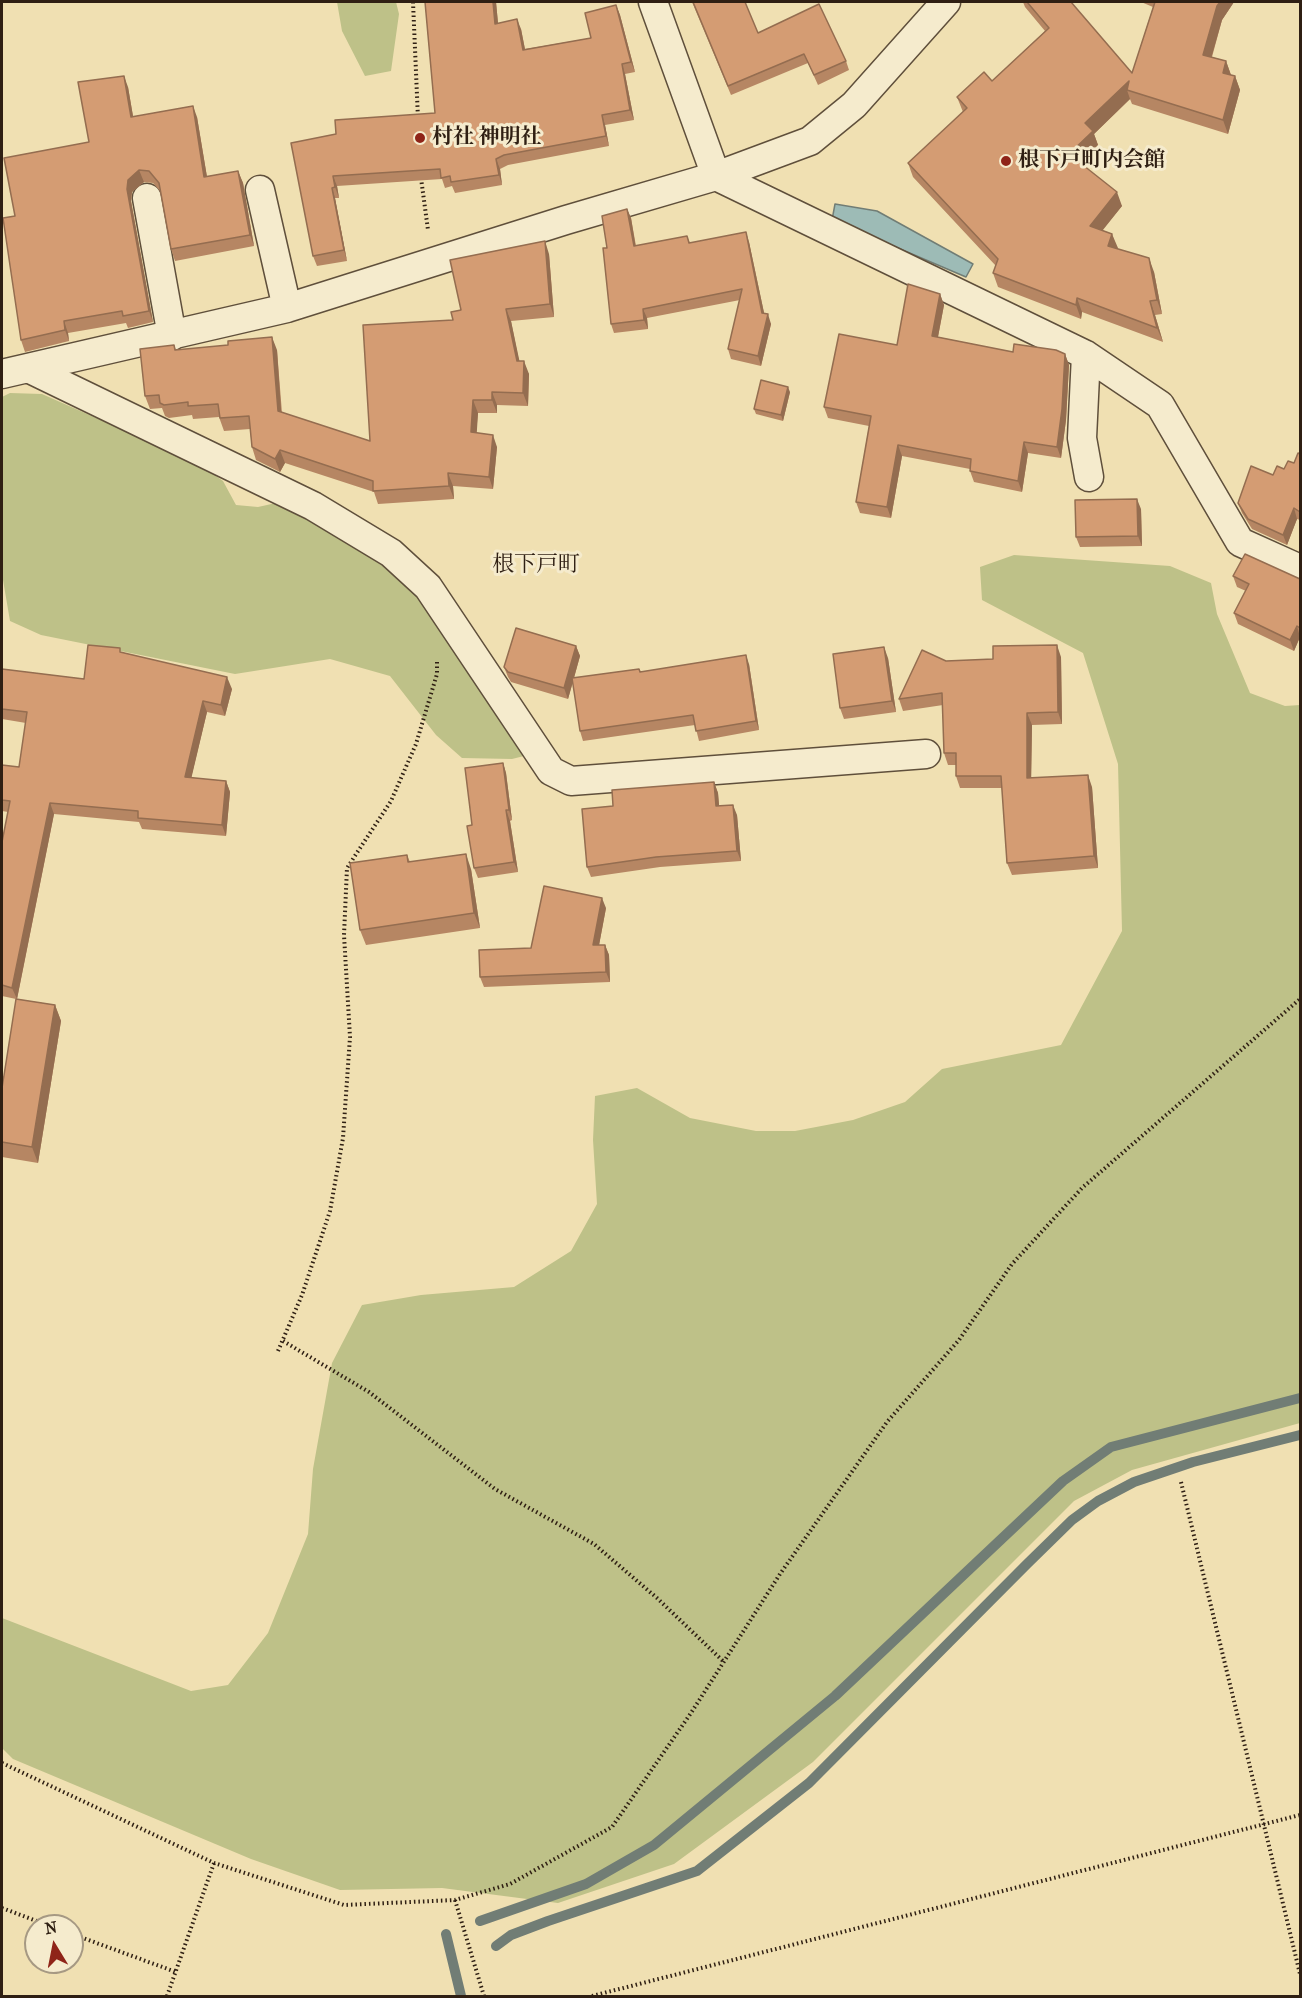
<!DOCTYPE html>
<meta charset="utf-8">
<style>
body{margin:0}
#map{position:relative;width:1302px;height:1998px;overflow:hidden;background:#f0e0b2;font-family:"IM FELL French Canon",serif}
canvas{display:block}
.frame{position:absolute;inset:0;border:3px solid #2f1f13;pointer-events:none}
.north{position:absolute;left:24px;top:1914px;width:60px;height:60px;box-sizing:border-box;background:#f5ebcd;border:2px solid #a69983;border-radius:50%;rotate:350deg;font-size:16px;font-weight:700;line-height:24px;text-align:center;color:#2f1f13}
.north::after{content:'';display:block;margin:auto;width:21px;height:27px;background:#8f2418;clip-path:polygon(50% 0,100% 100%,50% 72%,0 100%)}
</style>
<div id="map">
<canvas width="1302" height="1998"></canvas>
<div class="frame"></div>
<div class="north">N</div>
</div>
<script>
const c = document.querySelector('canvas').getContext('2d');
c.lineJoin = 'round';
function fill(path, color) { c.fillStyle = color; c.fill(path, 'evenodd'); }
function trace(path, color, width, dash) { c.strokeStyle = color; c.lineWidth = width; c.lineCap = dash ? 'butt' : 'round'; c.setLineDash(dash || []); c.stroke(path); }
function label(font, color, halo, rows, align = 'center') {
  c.font = font + ' "IM FELL French Canon","Noto Serif JP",serif'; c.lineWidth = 6; c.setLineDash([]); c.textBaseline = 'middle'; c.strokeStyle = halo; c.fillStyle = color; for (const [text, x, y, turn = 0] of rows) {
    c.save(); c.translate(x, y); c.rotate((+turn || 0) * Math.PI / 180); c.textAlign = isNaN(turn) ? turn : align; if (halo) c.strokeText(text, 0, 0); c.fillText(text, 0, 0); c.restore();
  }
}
fill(new Path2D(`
 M337,2h59l3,12 -8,57 -26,5 -23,-45z
 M10,393l32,1 156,69 25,18 13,24 22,2 18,-4 108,55 40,39 100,159 -12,3 -50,-1 -26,-23 -46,-59 -60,-17 -95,15 -194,-39 -31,-14 -8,-47v-177z
 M1014,555l156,11 41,17 6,31 33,79 35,13 15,-1v718l-168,47 -58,31 -261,261 -139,102 -116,39 -116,-15 -102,2 -89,-31 -238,-100 -11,-11v-130l189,73 37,-6 40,-52 40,-99 5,-65 19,-106 30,-58 59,-10 93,-8 57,-36 26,-47 -4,-64 2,-44 42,-8 53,30 66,13h39l58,-11 52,-18 37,-33 119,-24 61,-114 -4,-167 -35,-111 -101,-53 -2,-33z`), '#bec188');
const water = new Path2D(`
 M835,204l42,7 96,53 -7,13 -134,-57z`);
fill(water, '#9dbbb6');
trace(water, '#717d75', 1.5);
trace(new Path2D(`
 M480,1921l106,-37 68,-39 181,-149 228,-215 48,-34 189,-49
 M446,1934l15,62
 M496,1946l15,-11 37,-14 149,-50 112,-88 218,-219 45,-44 26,-19 36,-19 59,-20 107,-27`), '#717d75', 10);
const minor = new Path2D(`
 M653,2l63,174 370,179 74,50 80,137 60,27
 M260,190l27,118
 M147,198l25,138
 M1086,355l-4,83 7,39
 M28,368l285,138 78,47 37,34 123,184 20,10 355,-27
 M2,374l285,-66 279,-88 150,-44 94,-35 44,-36 92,-103`);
trace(minor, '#5f4f3b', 31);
trace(new Path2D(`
 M413,2l5,117
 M421,178l7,52
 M283,1341l86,51 126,97 99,55 63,54 67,64
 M278,1351l24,-56 28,-84 13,-73 7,-101 -6,-102 3,-67 44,-67 25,-57 21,-70v-12
 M1181,1482l119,492
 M2,1763l212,100 130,42 111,-5 55,-16 102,-57 79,-114 89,-139 107,-152 72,-82 53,-76 70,-76 218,-189
 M455,1900l29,96
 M2,1908l48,18
 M72,1934l104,38
 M167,1996l47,-133
 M592,1996l708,-181`), '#2f1f13', 4, [1.5, 3]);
trace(minor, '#f5ebcd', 28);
fill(new Path2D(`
 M425,2h71l2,21 23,6 4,20 66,-11 25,-33 4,10 15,57 -10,2 9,46 -29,5 4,21 -101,19 -8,4 2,16 -47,8 -3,-7 -7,2 -3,-9 -105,7 2,12h-4l12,63 -30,5 -4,-10 23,-122 99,-21z
 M692,2l66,31 88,28 3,9 -31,15 -10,-22 -77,32z
 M1023,2h48l61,71 21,-66 -12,-5h93l-12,18 -10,37 14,4 5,14 4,1 5,14 -12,44 -96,-30 -2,-5 -36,35 4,11 -18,18 42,43 -20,24 10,4 5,15 37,23 8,42 -7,1 8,27 -81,-30 -1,7 -83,-32 -5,-14 3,-7 -83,-89 -5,-14 55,-51 -6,-15 35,-16 53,-50 -20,-24z
 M128,87l5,29 64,1 10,60 31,-6 5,12 11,63 -79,15 -4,-12 -11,-58 -7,-8 -9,-1 -12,10 -1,9 22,121 -25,6 -2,-5 -58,10 1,8 -44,11 -4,-12 68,-198z
 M627,209l4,9 5,28 51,-10 3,7 59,-1 15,71 7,11 -10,42 -30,-7 -3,-10 12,-49 -93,18 1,11 -34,4 -3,-9 -4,-76z
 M549,254l5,63 -43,4 8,40 10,13 -1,32 -31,-1v8h-19l-2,20 21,14 -4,42 -40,-3 1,13 -76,5 -4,-12 -89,-29 -5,9 -24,-12 -4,-13 -2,-18 -26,2 -5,-14 -26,2 -1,-4 -23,3 -4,-2 -3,-8 -12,1 -5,-13 29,-51 2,5h101l5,63 88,28 83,-121 8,-10z
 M940,294l4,11 -6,32 75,15 52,2 4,11 -3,55 -5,38 -33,-5 -6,39 -48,-10 -4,-11v-2l-68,-13 -11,62 -31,-5 -4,-11 13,-76 -41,-8 -4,-11 73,-62z
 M790,392l-7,29 -27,-7 -2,-5z
 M1300,454v66l-3,-1 -10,26 -35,-16 -10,-16 -4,-10 35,-28 21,-12z
 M1141,509l1,37 -62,1 -4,-10z
 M1233,576l67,3v58l-6,14 -56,-27 -4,-11 12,-22 -9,-4z
 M576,646l4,10 -6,22 65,-9 2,3 108,-8 10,66 -60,11 -4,-16 -112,16 -3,-10 -7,-49 -5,17 -57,-17 -3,-5 -4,-10z
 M122,652l110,37 -7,27 -18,-4 -16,66 35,3 4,11 -4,44 -84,-7 -3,-7 -85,-8 -37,185 38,6 6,16 -23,142 -36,-6v-69l14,-89 -14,-3v-154l6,-30 -6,-1v-46l17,2 7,-44 -24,-4v-50l82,10z
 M1061,657l1,67 -30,1 -1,52 61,10 6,81 -86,7 -5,-12 -5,-75h-42l-4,-12v-11h-8l-4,-12 -1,-48 -40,6 -4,-12 47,-38z
 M888,658l8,54 -52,7 -4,-11z
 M503,763l3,10 6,47 -2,1 8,51 -40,6 -4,-10 -2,-43z
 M714,782l4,11 1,13 18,9 4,46 -81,6 -69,10 -4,-10 26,-61z
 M407,855l3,7 61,7 9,59 -114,17 -6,-15z
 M606,908l-7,37h6l4,10 1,27 -126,5 -4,-10 51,-29z`), '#b68663');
fill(new Path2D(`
 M493,2h3l3,32 -4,-10z
 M1220,2h14l-12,18 -14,49 -5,-14 14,-49z
 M616,5l4,10 15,57 -4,-10z
 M517,19l4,10 6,31 -4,-10z
 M1226,61l5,14 -3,12 -5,-14z
 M622,64l3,10 9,46 -4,-10z
 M124,76l4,11 7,41 -4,-11z
 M1235,76l5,14 -12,44 -5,-14z
 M1129,81l-2,9 3,9 -36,35 4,11 -24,23 -5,-14 16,-31z
 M193,106l4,11 12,72 -5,-12z
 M602,115l3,10 4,21 -3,-10z
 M496,159l4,10 2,16 -3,-10z
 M139,170l5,12 -12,10 -1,9 22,121 -4,-11 -22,-122 1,-9z
 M238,171l5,12 11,63 -4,-11z
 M333,176l4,10 2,12 -4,-11z
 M332,188l3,10 12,63 -3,-11z
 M1117,192l5,14 -27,34 -5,-14z
 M627,209l4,9 6,37 -3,-9z
 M746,232l3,10 17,80 -4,-9z
 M1112,234l6,14 -5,12 -5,-14z
 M545,241l4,13 5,63 -4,-13z
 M1149,258l5,14 8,42 -5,-14z
 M940,294l4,11 -8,42 -4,-11z
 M1077,298l5,14 -1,7 -5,-14z
 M1150,301l5,14 8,27 -6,-14z
 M506,309l5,12 11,52 -5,-12z
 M643,309l4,9 1,11 -4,-9z
 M768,314l3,10 -10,42 -3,-10z
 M64,321l4,12 1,8 -4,-11z
 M272,337l5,13 5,74 -4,-13z
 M1065,354l4,11 -3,55 -5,38 -4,-11z
 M524,361l5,13 -1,32 -5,-13z
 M788,387l2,5 -7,29 -2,-6z
 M492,392l5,13v8l-5,-13z
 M473,400l5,13 -2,32 -5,-13z
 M493,435l4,12 -4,42 -4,-12z
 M1024,442l4,11 -6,39 -4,-11z
 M898,445l4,11 -11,62 -4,-11z
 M280,450l5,13 -5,9 -5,-13z
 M448,473l5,13 1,13 -5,-13z
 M1137,499l4,10 1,37 -4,-10z
 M1294,508l3,11 -10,26 -4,-10z
 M1297,626l3,11 -6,14 -4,-11z
 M1057,645l4,12 1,67 -4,-12z
 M576,646l4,10 -12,43 -4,-11z
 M884,647l4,11 8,54 -4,-11z
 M746,655l3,9 10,66 -3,-9z
 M227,677l5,12 -7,27 -4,-11z
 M203,701l4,11 -18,76 -4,-11z
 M1027,713l5,12 -1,65 -4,-12z
 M503,763l3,10 6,47 -3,-10z
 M1088,775l4,12 6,81 -4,-12z
 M226,781l4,11 -4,44 -4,-11z
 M714,782l4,11 2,23 -4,-10z
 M50,803l4,11 -37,185 -5,-11z
 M733,805l4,10 4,46 -4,-10z
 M506,810l4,11 8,51 -4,-10z
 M466,854l5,15 9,59 -6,-15z
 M602,898l4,10 -9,48 -4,-11z
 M605,945l4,10 1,27 -4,-10z
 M55,1005l6,16 -23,142 -6,-16z`), '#946d50');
const building = new Path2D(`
 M425,2h68l2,22 22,-5 6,31 68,-12 -6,-25 31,-8 15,57 -9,2 8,46 -28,5 4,21 -102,19 -8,4 3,16 -48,7 -1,-6 -9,2 -1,-9 -107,7 2,11 -3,1 12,62 -31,6 -22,-113 45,-9 -1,-14 100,-7z
 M693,2h52l13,31 61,-29 27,57 -32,14 -10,-21 -76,32z
 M1027,2h44l61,71 23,-71h65l-3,4 -14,49 23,6 -3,12 12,3 -12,44 -96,-30 2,-9 -44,42 8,8 -24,23 48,38 -27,34 22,8 -4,12 41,12 8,42 -7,1 7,27 -80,-30 -1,7 -83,-32 5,-14 -90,-96 59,-55 -10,-11 27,-25 8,9 57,-53z
 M124,76l7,41 62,-11 11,71 34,-6 12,64 -79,14 -12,-66 -10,-12 -10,-1 -11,10 -1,9 22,122 -26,5 -1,-5 -58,10 1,9 -44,10 -18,-122 12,-2 -11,-58 85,-16 -11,-60z
 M627,209l7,37 53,-10 2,7 57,-11 16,81 6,1 -10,42 -30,-7 14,-60 -99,20 1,11 -33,4 -8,-76h4l-5,-32z
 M545,241l5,63 -44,5 11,52h7l-1,32 -31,-1v8h-19l-2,32 22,3 -4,42 -41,-4 1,13 -76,5v-10l-93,-31 -5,9 -23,-12 -3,-31 -29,2 -2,-14 -30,2v-4l-24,3 -4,-2 -1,-8 -14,1 -5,-47 34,-4 1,5 53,-5v-4l44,-4 6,74 92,30 -7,-116 90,-5 -2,-8 10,-2 -11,-50z
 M908,284l32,10 -8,42 81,16 1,-8 42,6 9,4 -3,55 -5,38 -33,-5 -6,39 -48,-10 1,-12 -73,-14 -11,62 -31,-5 15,-86 -47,-9 15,-73 58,11z
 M761,380l27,7 -7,28 -27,-6z
 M1298,453l2,1v58l-6,-4 -11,27 -35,-16 -10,-16 13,-37 22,9 4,-9 7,3 4,-8 6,2z
 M1137,499l1,37 -62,1 -1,-37z
 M1245,554l55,25v49l-3,-2 -7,14 -56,-27 15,-29 -16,-8z
 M516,628l60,18 -12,42 -56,-16 -4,-5z
 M88,645l32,3v4l107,25 -6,28 -18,-4 -18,76 41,4 -4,44 -84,-7v-7l-88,-8 -38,185 -10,-3v-143l8,-41 -8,-1v-35l17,2 8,-55 -25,-3v-40l82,10z
 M1057,645l1,67 -31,1v65l61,-3 6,81 -87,7 -6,-87h-45v-23h-12l-2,-60 -43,6 23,-49 24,11 47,-2v-13z
 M884,647l8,54 -52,7 -7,-54z
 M746,655l10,66 -60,10 -3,-16 -113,16 -8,-53 67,-9 1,3z
 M503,763l6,47h-3l8,52 -40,6 -7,-42 5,-1 -7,-57z
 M714,782l2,24 17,-1 4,46 -81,6 -69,10 -5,-58 31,-3 -1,-16z
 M466,854l8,59 -114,17 -10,-67 57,-8 1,7z
 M544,886l58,12 -9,47h12l1,27 -126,5 -1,-27 52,-2z
 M16,999l39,6 -23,142 -30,-5v-54z`);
fill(building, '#d49c73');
trace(building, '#946d50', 1.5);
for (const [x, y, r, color] of [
 [420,138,6,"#8f2418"],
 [1006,161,6,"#8f2418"]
]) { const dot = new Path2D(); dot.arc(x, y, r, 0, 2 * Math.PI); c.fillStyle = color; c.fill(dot); trace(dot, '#f5ebcd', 2); }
label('bold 21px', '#2f1f13', '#f5ebcd', [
 ["村社 神明社",432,138],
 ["根下戸町内会館",1018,161]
], 'left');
label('22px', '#2f1f13', '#f5ebcd', [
 ["根下戸町",536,566]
]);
</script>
